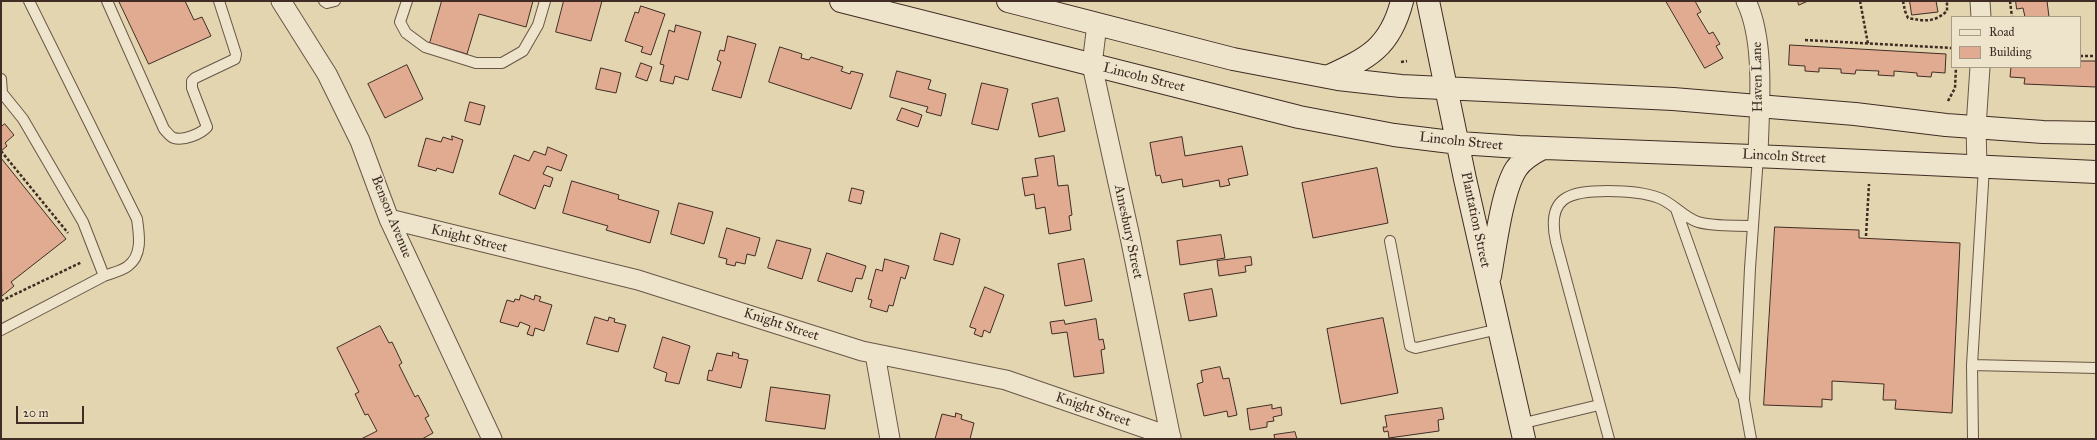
<!DOCTYPE html>
<style>
body{margin:0}
#map{position:relative;width:2097px;height:440px;overflow:hidden;background:#e3d5af;font-family:"IM FELL Great Primer",serif}
canvas{display:block}
.frame{position:absolute;inset:0;border:2px solid #402c24;pointer-events:none}
.legend{position:absolute;left:1951px;top:16px;width:130px;height:52px;box-sizing:border-box;background:#ede4cb;border:1px solid #a89a88;margin:0;padding:5px 7px;list-style:none;font-size:12px;color:#402c24}
.legend li{display:flex;align-items:center;gap:8px;height:20px}
.legend b{width:20px;border:1px solid #a89a88}
.scale{position:absolute;left:16px;top:406px;width:68px;height:18px;box-sizing:border-box;border:2px solid #402c24;border-top:0;padding-left:5px;font-size:12px;line-height:14px;white-space:nowrap;color:#402c24;-webkit-text-stroke:3px #ede4cb;paint-order:stroke}
</style>
<div id="map">
<canvas width="2097" height="440"></canvas>
<div class="frame"></div>
<ul class="legend">
<li><b style="height:5px;background:#ede4cb"></b>Road</li>
<li><b style="height:11px;background:#e1ab91"></b>Building</li>
</ul>
<div class="scale">20 m</div>
</div>
<script>
const c = document.querySelector('canvas').getContext('2d');
c.lineJoin = 'round';
function fill(path, color) { c.fillStyle = color; c.fill(path, 'evenodd'); }
function trace(path, color, width, dash) { c.strokeStyle = color; c.lineWidth = width; c.lineCap = dash ? 'butt' : 'round'; c.setLineDash(dash || []); c.stroke(path); }
function label(font, color, halo, rows, align = 'center') {
  c.font = font + ' "IM FELL Great Primer",serif'; c.lineWidth = 3.5; c.setLineDash([]); c.textBaseline = 'middle'; c.strokeStyle = halo; c.fillStyle = color; for (const [text, x, y, turn = 0] of rows) {
    c.save(); c.translate(x, y); c.rotate((+turn || 0) * Math.PI / 180); c.textAlign = isNaN(turn) ? turn : align; if (halo) c.strokeText(text, 0, 0); c.fillText(text, 0, 0); c.restore();
  }
}
const building = new Path2D(`
 M119,1h66l9,19 8,-3 9,19 -62,28z
 M442,1h91l-7,26 -47,-13 -12,40 -37,-11z
 M564,1h38l-11,40 -35,-9z
 M1666,1h29l6,11 -4,2 12,20 4,-2 7,12 -4,2 7,12 -18,10z
 M1798,1h10l-9,4z
 M1910,1h26l2,11 -26,3z
 M2016,1h31l2,16h-24l-2,-9 -6,1z
 M641,6l24,8 -14,41 -10,-3 2,-5 -18,-6 10,-29 3,1z
 M676,25l25,7 -13,48 -13,-4 -2,8 -13,-3 4,-16 -4,-1 9,-34 5,2z
 M728,36l28,8 -15,54 -29,-8 9,-28 -4,-2 3,-10 4,1z
 M1790,45l156,9 -1,19 -13,-1 -1,5 -14,-1v-3l-23,-2v5l-16,-1 1,-4 -23,-1 -1,4 -14,-1v-4l-22,-1v4l-14,-1v-5l-16,-1z
 M780,47l22,7 -1,4 8,2 2,-3 32,10 -2,4 9,3 1,-3 12,3 -12,35 -82,-27z
 M2080,61h16v26l-72,-3 1,-6 -15,-1 1,-10h69z
 M641,63l11,4 -5,14 -11,-4z
 M407,65l16,34 -38,19 -17,-34z
 M601,68l20,5 -5,20 -20,-4z
 M897,71l34,9 -3,9 18,5 -5,22 -15,-4 2,-5 -38,-10z
 M982,83l26,6 -10,41 -26,-6z
 M1058,98l7,33 -26,6 -7,-33z
 M470,102l15,4 -5,19 -15,-4z
 M902,108l20,7 -4,12 -21,-7z
 M5,124l9,11 -9,8 2,3 -6,5v-24z
 M452,136l11,4 -10,33 -16,-5 -1,3 -18,-5 8,-28 15,4 2,-5 9,3z
 M1182,137l3,19 57,-10 6,29 -20,4 2,6 -10,2 -1,-7 -36,7 -1,-8 -20,4 -2,-8 -4,1 -6,-33z
 M548,147l19,8 -6,16 -14,-5 -4,8 10,4 -3,9 -6,-2 -9,24 -36,-15 15,-39 15,6 5,-10 11,4z
 M1054,156l4,30 10,-1 4,30 -3,1 2,14 -22,4 -4,-27 -9,2 -2,-15 -9,2 -3,-18 16,-2 -3,-17z
 M1,158l65,81 -55,43 3,4 -12,10z
 M1377,168l11,55 -75,15 -11,-55z
 M572,181l47,14 -1,4 41,12 -9,32 -44,-13 2,-4 -45,-13z
 M852,188l12,3 -3,13 -12,-3z
 M679,203l34,9 -9,32 -33,-10z
 M1775,227l84,3v8l101,5 -8,170 -57,-4 1,-9h-13l1,-16 -52,-3v19l-10,-1v8l-58,-2z
 M727,228l33,10 -5,18 -8,-2 -2,10 -9,-2 -1,4 -9,-2 1,-5 -8,-2z
 M941,233l19,6 -7,26 -19,-5z
 M1221,235l4,23 -45,7 -3,-24z
 M777,240l34,9 -9,30 -34,-11z
 M827,253l39,13 -4,13 -6,-1 -4,14 -34,-11z
 M1251,257l1,8 -7,1 1,6 -27,4 -2,-15z
 M885,259l24,7 -4,13 -4,-2 -8,29 -4,-1 -2,7 -17,-5 2,-7 -4,-1 8,-30 6,2z
 M1084,259l8,42 -27,5 -7,-42z
 M985,287l19,8 -14,38 -6,-3 -2,7 -8,-3 2,-5 -6,-2z
 M1212,289l5,27 -28,5 -5,-27z
 M521,295l13,5 1,-5 6,2 -2,4 13,4 -8,26 -9,-3 -2,8 -6,-2 3,-8 -10,-4 -2,5 -18,-5 7,-22 7,2 1,-3 4,1z
 M595,317l13,4 1,-4 6,2 -1,3 12,3 -8,27 -31,-8z
 M1383,318l15,75 -57,11 -14,-75z
 M1096,319l3,21 4,-1 2,10 -4,1 3,23 -30,4 -7,-45 -15,2 -2,-12 14,-2 1,4z
 M380,326l9,17 3,-1 10,21 -3,2 16,32 3,-2 11,21 -4,2 8,15 -11,6h-61l16,-8 -9,-17 -3,1 -10,-21 4,-2 -22,-44z
 M663,337l27,9 -11,38 -14,-3 2,-8 -13,-5z
 M733,352l6,2 -1,4 10,2 -7,28 -34,-8 2,-10 3,1 5,-18 15,3z
 M1220,367l3,12 6,-1 8,37 -9,2 -1,-6 -23,5 -7,-32 6,-2 -2,-11z
 M771,387l59,8 -5,34 -59,-8z
 M1272,405v4l9,-2 1,8 -9,2 1,4 -7,1v5l-17,3 -3,-21z
 M1442,408l2,11 -6,1 1,11 -50,7 -1,-7 -4,1 -1,-5h4l-2,-11z
 M956,413l6,2 -1,4 13,4 -4,16h-35l7,-25 13,3z
 M1295,432l2,7h-22l-1,-4z`);
fill(building, '#e1ab91');
trace(building, '#402c24', 1);
const service = new Path2D(`
 M29,1l108,218c2,15 6,36 -9,47 -6,5 -17,7 -24,10
 M107,1l57,128c3,3 6,8 10,9 9,3 27,-4 33,-11l-15,-39v-7l3,-3 40,-19 1,-5 -17,-53
 M324,1l3,2 8,-2
 M407,1l-7,21 6,11 19,14 51,16h26l21,-12 15,-26 7,-24
 M1,79l1,14 21,26 60,103 21,54 -103,54
 M1676,209l66,186
 M1390,241l20,105 6,2 83,-19
 M1972,365l124,3
 M1520,424l79,-19
 M1609,439l-53,-197c-10,-45 13,-51 52,-51 18,0 35,1 51,7 14,5 25,20 39,24 17,5 37,3 55,4
 M1751,439l-7,-39 6,-132 8,-112
 M1973,439l-1,-74 12,-198`);
const minor = new Path2D(`
 M281,1l46,73 33,67 29,78 103,220
 M1746,1c20,41 13,109 12,155
 M1980,1l1,16
 M1097,24l-5,41 38,172 41,202
 M1977,167l-1,-40 4,-60
 M389,219l249,61 224,71 144,29 165,57
 M875,354l15,85`);
const secondary = new Path2D(`
 M841,1l458,116 95,18 65,8 60,4 259,10 318,15
 M1008,1l225,58 105,20 63,7 272,13 182,15 91,11 97,7 53,1
 M1428,1l37,178 59,260
 M1327,77c41,-19 63,-29 75,-76
 M1490,276c5,-28 12,-85 26,-107 6,-9 17,-16 27,-21`);
trace(service, '#695647', 12);
trace(minor, '#695647', 21);
trace(secondary, '#402c24', 24);
trace(new Path2D(`
 M1860,1l8,43
 M1903,1l2,10 3,7c16,3 26,5 39,-7v-10
 M2010,1l2,16
 M1805,40l147,8
 M2080,56h16
 M1401,62l6,-1
 M1948,101l7,-13 1,-21
 M1,151l67,82
 M1866,236l3,-52
 M1,301l81,-39`), '#402c24', 2.5, [3, 2]);
trace(service, '#ede4cb', 10);
trace(minor, '#ede4cb', 19);
trace(secondary, '#ede4cb', 22);
label('14px', '#402c24', '#ede4cb', [
 ["Haven Lane",1758,77,-91],
 ["Lincoln Street",1144,78,14],
 ["Lincoln Street",1461,142,6],
 ["Lincoln Street",1784,157,3],
 ["Benson Avenue",391,217,68],
 ["Plantation Street",1475,220,78],
 ["Amesbury Street",1128,232,78],
 ["Knight Street",469,239,14],
 ["Knight Street",781,325,18],
 ["Knight Street",1093,410,19]
]);
</script>
